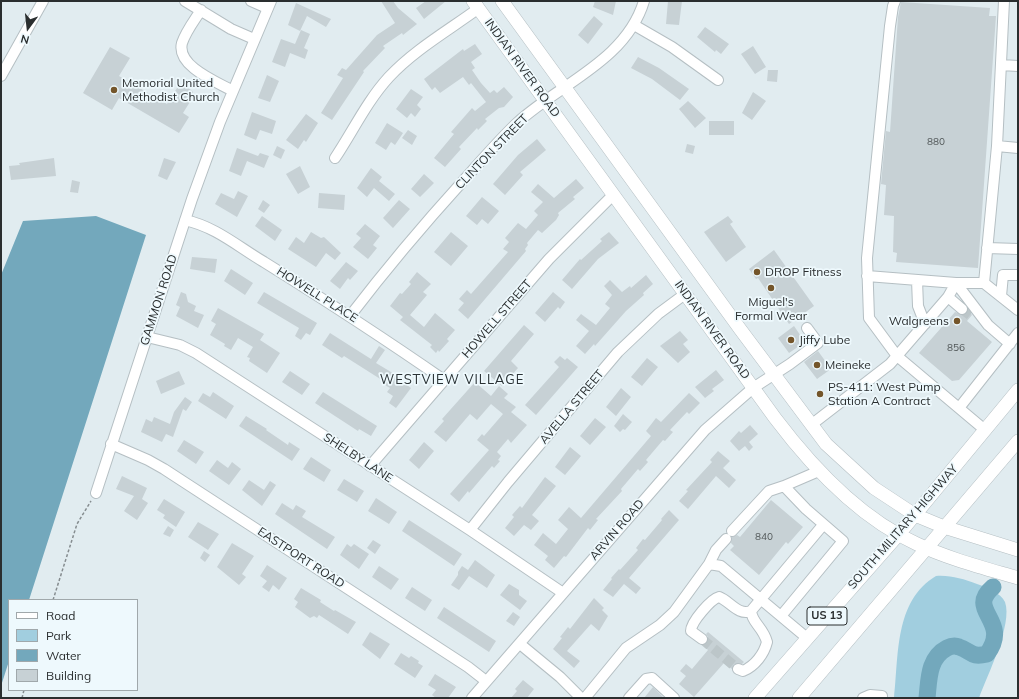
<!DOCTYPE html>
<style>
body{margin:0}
#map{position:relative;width:1019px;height:699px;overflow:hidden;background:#e1ecf0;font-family:Mulish,sans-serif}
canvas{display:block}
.frame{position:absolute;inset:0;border:2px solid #2a2e2f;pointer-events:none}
.legend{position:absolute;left:8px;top:599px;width:130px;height:92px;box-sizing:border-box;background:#eef9fd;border:1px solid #a0a8ab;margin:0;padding:5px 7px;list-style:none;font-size:12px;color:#2a2e2f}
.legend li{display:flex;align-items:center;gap:8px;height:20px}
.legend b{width:20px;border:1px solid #a0a8ab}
.north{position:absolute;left:8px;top:8px;width:40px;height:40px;-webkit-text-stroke:3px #eef9fd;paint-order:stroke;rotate:195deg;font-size:11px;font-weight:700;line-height:16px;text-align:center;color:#2a2e2f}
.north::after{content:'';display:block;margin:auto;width:14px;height:18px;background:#2a2e2f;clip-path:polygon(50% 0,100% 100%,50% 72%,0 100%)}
</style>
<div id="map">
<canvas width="1019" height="699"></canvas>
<div class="frame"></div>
<ul class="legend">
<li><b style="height:5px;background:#fff"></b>Road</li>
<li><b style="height:11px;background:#a1cedf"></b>Park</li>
<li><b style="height:11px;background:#73a8bc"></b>Water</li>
<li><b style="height:11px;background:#c7d1d5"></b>Building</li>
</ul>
<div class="north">N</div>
</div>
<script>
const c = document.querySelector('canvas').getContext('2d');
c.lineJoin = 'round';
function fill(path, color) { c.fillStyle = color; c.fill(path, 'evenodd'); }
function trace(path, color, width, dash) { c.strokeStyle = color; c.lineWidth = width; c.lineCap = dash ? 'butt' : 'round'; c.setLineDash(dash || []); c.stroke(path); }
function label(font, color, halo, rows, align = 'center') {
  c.font = font + ' Mulish,sans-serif'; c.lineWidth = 3.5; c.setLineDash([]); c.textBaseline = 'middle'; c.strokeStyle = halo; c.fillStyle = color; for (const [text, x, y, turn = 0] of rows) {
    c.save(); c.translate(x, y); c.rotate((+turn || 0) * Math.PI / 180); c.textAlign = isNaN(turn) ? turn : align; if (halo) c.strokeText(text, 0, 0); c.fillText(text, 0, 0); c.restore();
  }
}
fill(new Path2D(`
 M936,576c15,-1 27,3 41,8 9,3 24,9 28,18 8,22 -18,74 -26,96h-85c5,-42 0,-97 42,-122z`), '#a1cedf');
fill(new Path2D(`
 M96,216l50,19 -117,365h-20v61l-8,25v-411l22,-54z`), '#73a8bc');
trace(new Path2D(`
 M927,698c2,-18 1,-40 20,-50 4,-2 7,-3 12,-1 13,4 11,11 28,7 25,-34 -22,-43 6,-67`), '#73a8bc', 17);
fill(new Path2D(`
 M381,1h12l5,7 19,16 -14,11 -1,-2 -19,13 2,2 -22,23 1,1 -32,48 -11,-7 22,-35 -6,-3 5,-7 4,2 31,-35 18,-12z
 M426,1h20l-22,18 -8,-11z
 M595,1h21l-3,14 -20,-8z
 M668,1h14l-3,24 -13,-1z
 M901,2l89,6 -1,8h7l-18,252 -82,-6 1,-9 -4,-1 1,-36 -10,-1 2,-30 -5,-1 5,-53 4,1 8,-115z
 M296,3l35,16 -5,8 -19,-11 -7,15 -12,-6z
 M594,16l9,8 -15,20 -10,-9z
 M705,27l24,17 -8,10 -5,-4 -1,2 -18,-15z
 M301,30l9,4 -6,14 4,2 -3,9 -15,-6 -5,14 -13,-5 9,-23 14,5z
 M475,44l7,10 -11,8 4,6 -3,2 9,13 9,10 4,-3 3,3 7,-6 9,10 -9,10 -5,1 -14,11 2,2 -9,9 -1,-2 -18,19 2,2 -16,18 -11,-9 20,-24 -3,-2 21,-24 3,3 11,-9 -15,-19 -2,2 -6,-8 -23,16 -5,-6 -3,3 -8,-11 39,-30 1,2z
 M753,46l13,21 -11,7 -14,-20z
 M110,47l20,11 -11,18 48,28 10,-16 2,1 2,-3h3l7,4 2,2 -2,4 2,1 -10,16 6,4 -10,16 -60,-35 -7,12 -29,-17z
 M638,57l21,11 30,21 -9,11 -28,-21 -21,-11z
 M768,70h10l-1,12 -10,-1z
 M267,75l12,6 -9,21 -12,-4z
 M411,89l12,8 -6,8 4,4 -6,8 -4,-4 -4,5 -11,-9z
 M753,92l13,9 -14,19 -10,-7z
 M688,101l18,17 -11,10 -16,-19z
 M252,112l24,9 -4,13 -12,-4 -4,10 -12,-5z
 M306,114l12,9 -12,19 -2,-2 -6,9 -12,-9z
 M709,121h25v14h-25z
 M387,123l16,10 -8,12 -4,-3 -5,8 -11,-7z
 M408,130l9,6 -5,9 -10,-7z
 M537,139l9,11 -26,22 3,3 -18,20 -12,-11 25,-29z
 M687,144l8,2 -2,8 -8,-2z
 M277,146l8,4 -4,9 -8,-4z
 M237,148l21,8 2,-3 9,3 -5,12 -17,-7 -6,15 -12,-5z
 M54,158l2,18 -45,4 -2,-14 11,-1 -1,-2z
 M164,158l12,4 -9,18 -9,-4z
 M300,166l10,21 -12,7 -12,-20z
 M371,168l11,9 -3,4 16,13 -6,7 -15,-13 -7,9 -10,-9z
 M424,174l10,9 -14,14 -9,-8z
 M576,179l8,9 -11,9 2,2 -17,14 1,2 -3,5 -14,13 -4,-3 -11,13 1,2 -3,4 1,2 -58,68 -10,-9 6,-7 -5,-4 8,-9 4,4 37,-42 -5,-3 6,-7 -4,-4 13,-15 8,6 12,-14 -4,-4 9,-9 -12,-10 7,-8 16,14z
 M72,180l8,2 -2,11 -8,-1z
 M238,191l10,5 -11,21 -22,-13 6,-11 13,6z
 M319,193l26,2 -1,15 -26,-2z
 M482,197l17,14 -11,13 -6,-5 -5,6 -11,-9z
 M263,200l7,5 -6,8 -6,-4z
 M399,200l11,9 -17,19 -10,-10z
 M262,216l20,14 -7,11 -20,-15z
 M728,216l5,6 -3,2 16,23 -20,15 -22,-30z
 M365,224l15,12 -7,9 4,3 -9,11 -15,-12 8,-9 -5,-4z
 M311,232l10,6 3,-1 17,16 -6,7 -9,-7 -10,14 -28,-18 8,-12 8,6z
 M451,232l17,14 -17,20 -17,-14z
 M609,232l10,11 -21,16 -26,30 -10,-9 18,-21 1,1 21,-19 -2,-2z
 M774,250l40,56 -25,18 -31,-46 -2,1 -7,-10z
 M192,257l25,2 -2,14 -25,-4z
 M346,262l12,9 -8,9 -2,-2 -8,11 -10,-8z
 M231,269l22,14 -8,12 -21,-14z
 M417,272l14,12 -8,8 4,3 -17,20 14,12 11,-14 20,17 -8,9 2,2 -10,11 -1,-2 -2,3 -6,-6 2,-2 -32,-25 3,-3 -13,-11 10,-13 2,1 9,-10 -2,-2z
 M646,275l7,9 -10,9 1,2 -18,16 -31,35 -1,-2 -9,10 -9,-8 13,-15 -13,-11 5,-6 15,11 14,-17 -5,-4 7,-9 -8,-9 6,-6 12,12 8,-6 1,2z
 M181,292l5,2 2,8 8,4 -2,5 10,4 -6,13 -22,-12 4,-9 -4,-2z
 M264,292l53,31 -7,12 -4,-2 -5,7 -6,-4 4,-8 -42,-25z
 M553,292l12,10 -5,7 -2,-2 -13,15 -10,-9z
 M218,308l46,26 -4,6 20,13 -13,20 -18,-12 1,-3 -3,-1 6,-10 -15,-9 -7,12 -7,-4 1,-2 -15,-9 6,-11 -5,-3z
 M968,310l4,5 -5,6 25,21 -33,38 -7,1 -33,-28 36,-41 9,3z
 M524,325l10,9 -23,27 7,7 -16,18 -18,-15z
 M794,326l11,16 -16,11 -11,-15z
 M680,331l8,9 -5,4 7,8 -12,11 -18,-17z
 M330,333l41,26 8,-13 6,4 -9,13 25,15 -1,2 11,8 -15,20 -7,-5 4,-7 -6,-4 3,-4 -7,-4 2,-2 -41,-26 -2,2 -20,-13z
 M818,351l13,18 -14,10 -13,-17z
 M560,356l5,4 2,-2 11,9 -42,48 -11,-10 34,-38 -5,-5z
 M647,358l11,9 -16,19 -11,-9z
 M716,370l8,10 -12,9 2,2 -9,7 -10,-11z
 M179,371l6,13 -24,10 -5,-13z
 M290,371l20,13 -8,11 -20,-13z
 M475,382l16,14 8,-10 9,8 -4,4 12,9 -5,5 16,13 -16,18 -3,-4 -11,13 4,4 -3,4 2,1 -6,7 -2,-2 -23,27 -1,-2 -9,11 -9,-8 39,-44 -12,-10 5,-6 2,2 19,-22 -12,-10 -14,16 -7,-6 -24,28 -12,-10 10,-11 -2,-2z
 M621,388l10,9 -15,19 -10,-9z
 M820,389l5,6 -6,4 -4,-6z
 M213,392l21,14 -8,13 -28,-18 5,-8 7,4z
 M323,392l54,34 -6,10 -12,-7 -1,2 -43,-28z
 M689,393l11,10 -11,11 -2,-2 -17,18 3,2 -8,9 -2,-1 -17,20 2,2 -8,9 -2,-2 -17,20 1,2 -26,28 2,1 -8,10 -2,-2 -22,29 -2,-1 -10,12 -9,-8 3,-4 -14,-11 9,-12 13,11 12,-15 -10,-9 11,-13 12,11 70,-82 -5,-5 10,-13 5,4z
 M185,397l7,5 -6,9 -3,-2 -10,28 -7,-3 -4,8 -21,-10 5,-13 6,3 2,-5 16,7 4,-12z
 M623,414l9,8 -7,8 -2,-1 -3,3 -6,-6z
 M246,416l21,13 -1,1 22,15 1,-3 11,7 -8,12 -53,-35z
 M595,418l11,9 -16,18 -10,-9z
 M750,425l8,9 -9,8 4,5 -4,4 -4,-5 -6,5 -9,-10 9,-10 2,2z
 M184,440l20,12 -8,12 -19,-13z
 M424,442l10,9 -15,18 -10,-9z
 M570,447l11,9 -16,19 -10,-8z
 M718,451l12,10 -7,7 13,12 -7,8 -13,-12 -28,33 -9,-8 9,-10 -2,-1 26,-28 -2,-2z
 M311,457l20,13 -7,12 -21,-13z
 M217,460l11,8 4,-6 9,7 -12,16 -20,-14z
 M122,476l25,12 -5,11 6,4 -11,17 -13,-9 10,-15 -18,-7z
 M545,477l11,9 -24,29 7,6 -8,9 -7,-5 -10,11 -9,-8 9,-11 -2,-2 8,-9 2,2z
 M344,479l20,12 -7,11 -20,-12z
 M249,480l15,10 6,-9 6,4 -14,21 -20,-16z
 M376,498l21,14 -8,12 -21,-13z
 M164,499l21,13 -9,15 -13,-9 2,-3 -8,-5z
 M771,500l32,27 -15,17 -2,-2 -27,33 -29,-25 4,-4 -3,-3 1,-6 5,-2 3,2z
 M282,503l11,7 3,-5 10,6 -4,6 33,20 -8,12 -52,-35z
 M669,510l10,10 -50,58 12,10 -5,6 -12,-10 -11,13 -10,-7 9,-11 -1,-1 8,-9 1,1 18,-20 -2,-2 7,-9 2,1 17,-20 -1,-1z
 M409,520l53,34 -8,12 -52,-35z
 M198,522l21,12 -11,16 -20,-13z
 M168,526l6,4 -4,7 -7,-3z
 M373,540l8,5 -6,9 -8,-6z
 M232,543l22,13 -12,18 4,3 -7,8 -22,-18z
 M347,544l4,3 3,-3 15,10 -10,15 -19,-14z
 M204,551l6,4 -5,7 -5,-4z
 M475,560l20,15 -8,13 -18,-12 -10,14 -8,-5 7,-10v-3l4,-6 6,4z
 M267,565l20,13 -8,12 -6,-5 -4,7 -7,-5 5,-6 -7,-5z
 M379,566l20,13 -8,11 -19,-13z
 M509,584l10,6v5l8,6 -7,9 -20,-15z
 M412,587l20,13 -7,11 -20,-13z
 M301,588l20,12 -1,2 14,9 1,-1 21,12 -8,12 -29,-19 -2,3 -3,-2 -4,2 -15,-11 3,-5 -4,-3z
 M594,598l10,10 -2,2 6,6 -9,15 -8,-7 -24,27 13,10 -6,7 -21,-19 9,-11 -2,-1 8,-10 2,2z
 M444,607l52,34 -7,11 -52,-34z
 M513,612l7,5 -6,9 -8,-5z
 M370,632l20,12 -10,15 -18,-14z
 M708,632l36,30 -2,2h-8l-2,5 -8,-6 -30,34 -15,-13 7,-8 -6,-5 6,-7 6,5 16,-19 -5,-5 4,-3 1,-5 -2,-3z
 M401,653l8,5 2,-2 8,5 -1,2 5,3 -8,12 -21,-14z
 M435,674l21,13 -8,11h-12l-4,-3 4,-5 -8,-5z
 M523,680l11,9 -7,9h-16l6,-7 -2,-2z
 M653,687l11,11h-20z`), '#c7d1d5');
trace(new Path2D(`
 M962,309l9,7
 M702,639l36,30`), '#bcc6c9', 10, [10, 5]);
const minor = new Path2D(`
 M185,1l46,28 23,10
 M251,1l16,7
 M895,1l-2,5 -3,20 -23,232 2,60 28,38 88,74
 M1004,1l-7,145 -13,137 34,27
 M201,10c-7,11 -15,21 -19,33 -6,23 35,39 51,48
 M634,25l38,22 46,33
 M1001,65l17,1
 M1,76l42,-75
 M997,146l21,2
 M335,158c18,-27 32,-57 54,-81 25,-27 60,-47 90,-69
 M185,220c31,7 52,26 79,42 61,38 121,77 180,118
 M987,248l31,1
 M867,276l89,7 32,42 22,19
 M917,280l1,26 7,18
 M1001,296l2,-21h15
 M948,297l14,12
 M350,316c36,-47 74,-92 113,-135 18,-20 35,-40 54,-58 42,-39 109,-62 127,-122
 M147,337l33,8 16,8 274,177 93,63
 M959,408l59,-75
 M811,425l79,-61 58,-67 8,-14h28
 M111,444l37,16 16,9 304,198 18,14
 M370,466l179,-207 64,-64
 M96,493l96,-294 28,-77 51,-121
 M470,530l38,-48 110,-130 40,-38 27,-20
 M732,531l37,-40 15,-5
 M709,564l7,-14 10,-11
 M781,616l62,-75 -37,-32 -22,-23 35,-15
 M702,639l-11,-8c0,-9 20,-32 28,-34 11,4 19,19 32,14l72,-86
 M520,644l40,33 21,21
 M738,669l5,2c12,-5 21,-17 24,-29 -4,-15 -15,-19 -16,-31
 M472,698l233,-268 48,-42 37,-24 28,-21 -11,-15
 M585,698l41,-50 34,-23 14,-13 35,-48 12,2 86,72
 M629,698l17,-19 6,-1 22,20
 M863,698l7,-3 12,1`);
const major = new Path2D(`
 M473,1l302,417c37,49 84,100 142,126 32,15 67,24 101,34
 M502,1l238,328 86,115 48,44 41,27 29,12 74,23
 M755,698l144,-164 119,-144
 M799,698l219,-257`);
trace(minor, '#b5bfc3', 12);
trace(major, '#b5bfc3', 14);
trace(new Path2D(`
 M53,600l24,-76 14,-23
 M22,698l2,-8`), '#868d90', 1.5, [3, 2]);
trace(minor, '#fff', 10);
trace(major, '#fff', 13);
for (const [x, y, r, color] of [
 [114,90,4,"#74552a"],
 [757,272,4,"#74552a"],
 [771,288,4,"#74552a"],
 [957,321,4,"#74552a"],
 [791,340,4,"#74552a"],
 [817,365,4,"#74552a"],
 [820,394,4,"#74552a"]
]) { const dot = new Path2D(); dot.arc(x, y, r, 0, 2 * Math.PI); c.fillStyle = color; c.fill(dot); trace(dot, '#eef9fd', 1.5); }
label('10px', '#515758', null, [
 ["880",936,142],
 ["856",956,348],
 ["840",764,537]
]);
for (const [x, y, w] of [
 [827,616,40]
]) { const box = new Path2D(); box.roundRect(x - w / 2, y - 9, w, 18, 3); c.fillStyle = '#eef9fd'; c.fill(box); trace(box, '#2a2e2f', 1); }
label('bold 11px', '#2a2e2f', null, [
 ["US 13",827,616]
]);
label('12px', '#2a2e2f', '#eef9fd', [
 ["INDIAN RIVER ROAD",522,68,54],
 ["CLINTON STREET",492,152,-46],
 ["HOWELL PLACE",317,295,32],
 ["GAMMON ROAD",159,300,-72],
 ["HOWELL STREET",497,319,-49],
 ["INDIAN RIVER ROAD",712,330,54],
 ["AVELLA STREET",572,407,-50],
 ["SHELBY LANE",358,458,33],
 ["SOUTH MILITARY HIGHWAY",903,527,-49],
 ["ARVIN ROAD",617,530,-49],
 ["EASTPORT ROAD",301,558,33]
]);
label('12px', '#2a2e2f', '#eef9fd', [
 ["Memorial United",122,83],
 ["Methodist Church",122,97],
 ["DROP Fitness",765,272],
 ["Miguel's",771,302,"center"],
 ["Formal Wear",771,316,"center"],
 ["Walgreens",949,321,"right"],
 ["Jiffy Lube",799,340],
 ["Meineke",825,365],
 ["PS-411: West Pump",828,387],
 ["Station A Contract",828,401]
], 'left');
c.letterSpacing = '1px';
label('13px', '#2a3235', '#eef9fd', [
 ["WESTVIEW VILLAGE",452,380]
]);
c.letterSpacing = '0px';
</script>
